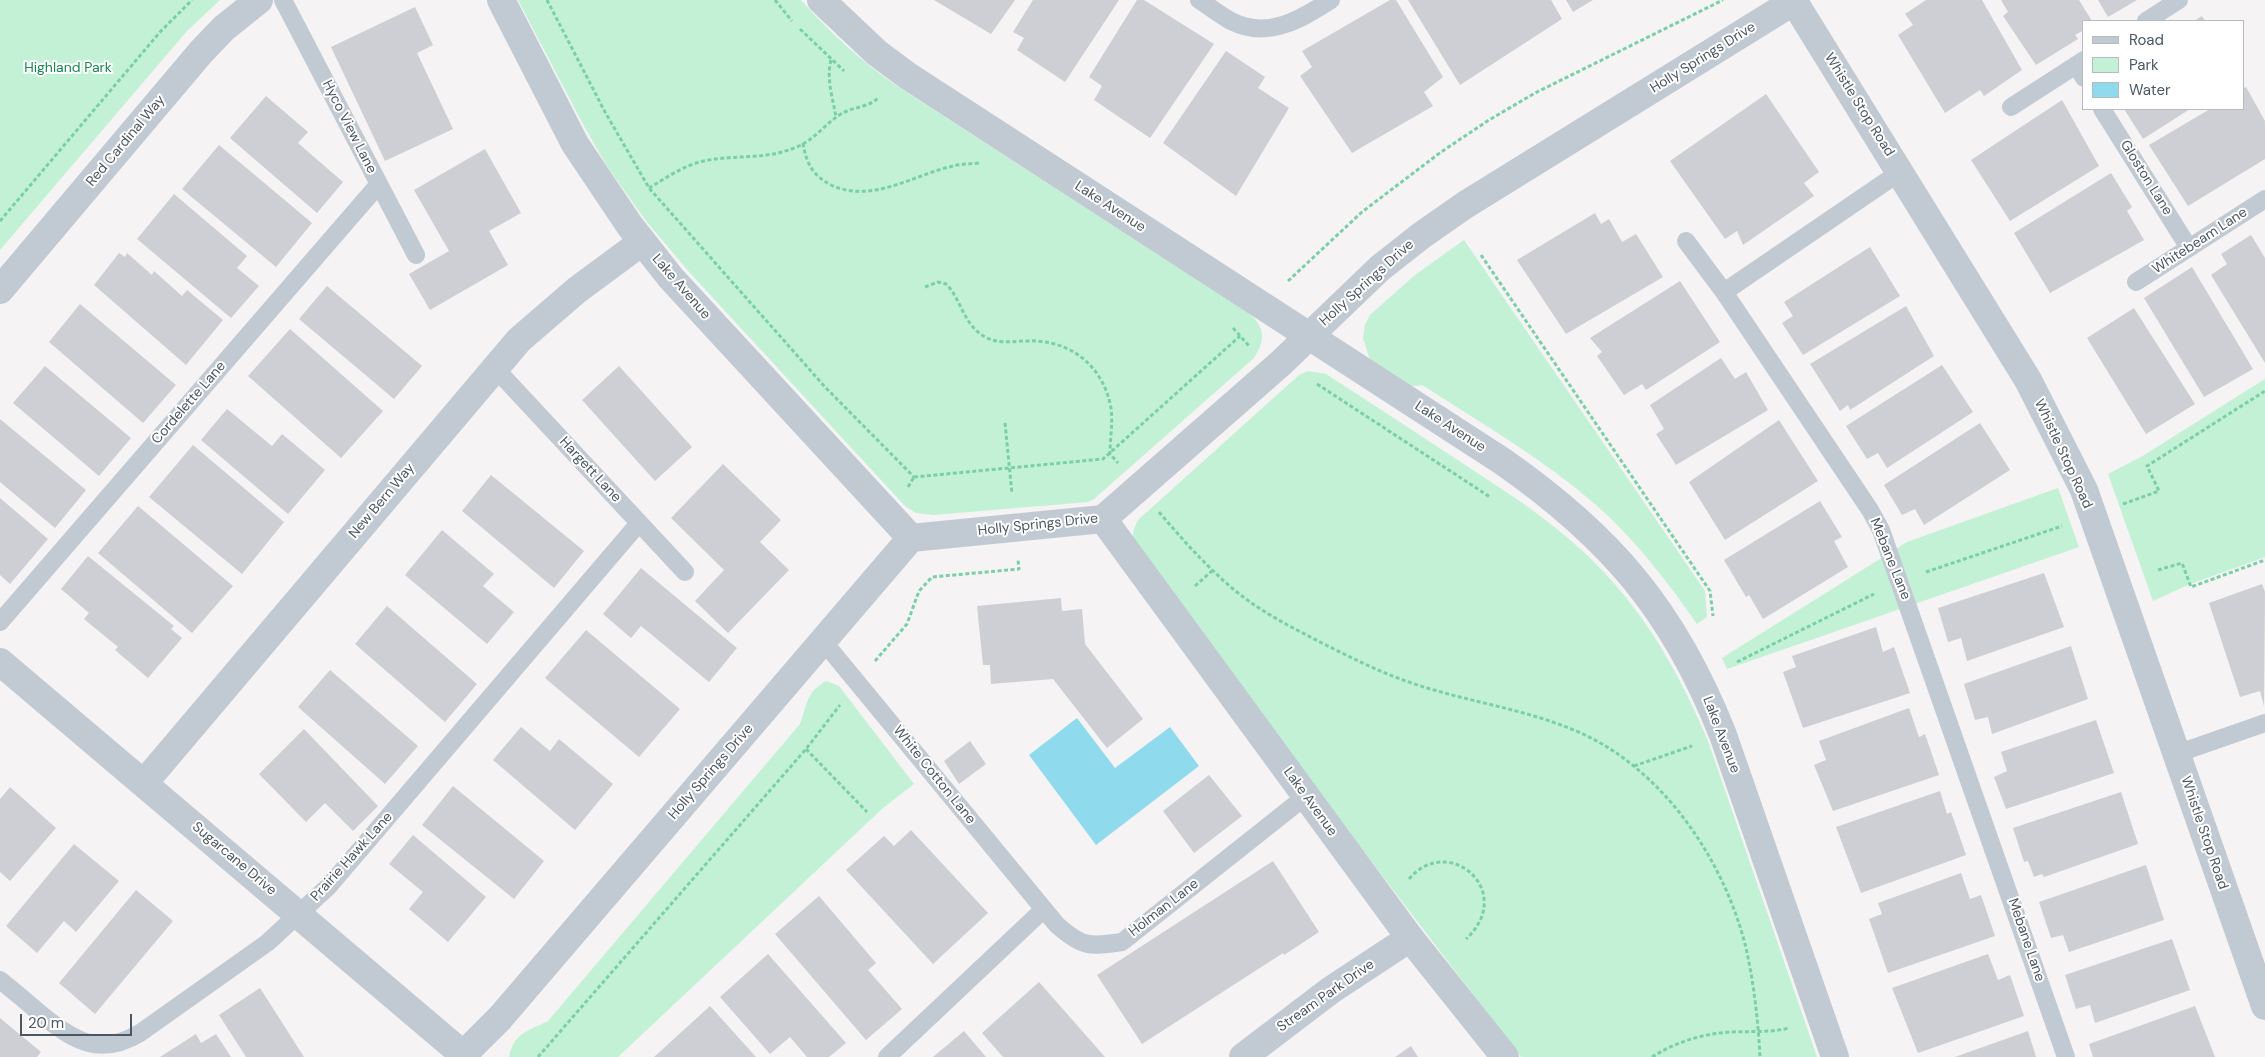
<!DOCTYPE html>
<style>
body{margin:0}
#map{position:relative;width:2265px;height:1057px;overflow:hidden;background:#f5f3f3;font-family:"DM Sans",sans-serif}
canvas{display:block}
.legend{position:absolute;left:2082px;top:20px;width:162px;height:90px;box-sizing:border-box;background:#fff;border:1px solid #b7bbc0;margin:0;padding:6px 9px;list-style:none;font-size:15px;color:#4a5661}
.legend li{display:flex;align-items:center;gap:10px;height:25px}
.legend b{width:25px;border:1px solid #b7bbc0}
.scale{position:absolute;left:20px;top:1014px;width:112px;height:22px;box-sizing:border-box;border:2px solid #4a5661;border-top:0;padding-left:6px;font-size:15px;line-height:18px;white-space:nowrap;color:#4a5661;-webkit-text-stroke:4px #fff;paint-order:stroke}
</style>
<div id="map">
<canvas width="2265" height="1057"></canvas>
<ul class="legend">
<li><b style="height:6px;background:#c1cad2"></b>Road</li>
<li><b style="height:14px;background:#c3f1d5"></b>Park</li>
<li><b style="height:14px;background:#90daee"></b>Water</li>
</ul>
<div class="scale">20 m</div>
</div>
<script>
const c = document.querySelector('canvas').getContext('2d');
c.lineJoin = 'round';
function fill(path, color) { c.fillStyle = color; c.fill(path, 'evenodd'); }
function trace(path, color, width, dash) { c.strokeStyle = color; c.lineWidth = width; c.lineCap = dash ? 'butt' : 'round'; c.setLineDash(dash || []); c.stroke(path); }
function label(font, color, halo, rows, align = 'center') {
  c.font = font + ' "DM Sans",sans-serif'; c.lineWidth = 4; c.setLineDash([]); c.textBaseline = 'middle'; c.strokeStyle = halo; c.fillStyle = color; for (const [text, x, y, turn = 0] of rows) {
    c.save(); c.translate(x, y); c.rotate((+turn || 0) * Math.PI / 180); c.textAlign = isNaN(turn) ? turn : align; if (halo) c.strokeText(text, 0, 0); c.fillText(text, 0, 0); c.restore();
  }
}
fill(new Path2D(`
 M0,0h220l-33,31 -187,219z
 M518,0h283c29,33 60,61 96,86l353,228c16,15 15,27 4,44l-160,141 -6,3 -155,13 -17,-2 -11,-7 -215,-233 -44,-52 -39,-55 -22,-38z
 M1464,240l241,351 2,26 -10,7c-30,-43 -62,-85 -101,-119 -51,-45 -112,-80 -169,-117l-5,-3 -14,2 -38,-27 -7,-22 2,-13 5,-10 45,-40z
 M1308,371l18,3c45,29 89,58 133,87 54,35 109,70 152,119 43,48 72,102 97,161l109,316h-296l-381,-498c-7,-16 -11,-22 -2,-39l161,-145z
 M2265,379v178l-77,28 -35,16 -45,-127 33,-17z
 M2058,488l21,59 -352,122 -5,-11 185,-116z
 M826,681l13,5 75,98 -31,24 -265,249h-109c5,-25 20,-26 39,-36l252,-297c7,-19 6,-32 26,-43z`), '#c3f1d5');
fill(new Path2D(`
 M1077,718l38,50 55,-41 29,39 -103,79 -67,-90z`), '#90daee');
fill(new Path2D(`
 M934,0h81l-24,34z
 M1033,0h86l-54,82 -48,-32 7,-12 -11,-6z
 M1137,0h7l70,44 -64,94 -56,-38 8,-14 -13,-9z
 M1390,0h6l47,77 -19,15 9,14 -81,47 -52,-77 12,-9 -10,-16z
 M1408,0h143l11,19 -102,66z
 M1566,0h27l-20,12z
 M1926,0h56l40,70 -38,26 -4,-6 -35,23 -47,-78 15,-10 -8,-11z
 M2001,0h78l13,21h-8v9l-9,5 3,4 -42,26 -33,-49 5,-4z
 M2098,0h39l-29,17z
 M415,7l18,38 -16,8 36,76 -68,32 -54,-114z
 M2202,16l3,5h-11z
 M1226,51l39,26 -7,11 31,20 -53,88 -73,-53z
 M2246,87l19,34v38l-77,47 -39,-61 61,-36h34v-21z
 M1766,94l53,78 -15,11 10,13 -71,49 -6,-14 -12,8 -55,-78z
 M266,96l42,36 -10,11 45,39 -26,31 -87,-75z
 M2062,100l37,66 -89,55 -39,-61z
 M2124,109h66l-47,30z
 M219,145l93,78 -36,44 -94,-78z
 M485,149l36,64 -32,18 19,34 -78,45 -21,-36 40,-23 -35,-61z
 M2111,173l21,34 -5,4 17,29 -94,53 -36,-60z
 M174,194l73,62 -10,12 22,18 -28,32 -94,-79z
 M1595,213l6,11 8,-5 13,23 14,-8 27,43 -97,57 -49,-74z
 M2251,235l14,23v105l-54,-88 16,-11 -6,-10z
 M1870,247l30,49 -97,59 -21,-32 11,-7 -9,-14z
 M119,253l6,4 2,-4 25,22 2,-4 28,25 5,-6 36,30 -37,45 -92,-80z
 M2192,267l61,102 -49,28 -60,-99z
 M1680,281l40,61 -74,48 -4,-6 -18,11 -27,-39 5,-4 -12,-14z
 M327,286l95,80 -28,33 -95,-80z
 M80,304l96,81 -33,38 -94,-81z
 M1906,306l28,50 -84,54 -2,-5 -8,6 -30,-47z
 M2134,308l61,96 -49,30 -59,-96z
 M290,329l93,82 -42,47 -93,-82z
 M1721,358l14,21 11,-7 22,38 -92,55 -20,-31 8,-5 -14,-24z
 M1942,365l31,47 -86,56 -9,-15 -11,6 -21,-33z
 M45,366l86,72 -32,38 -86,-73z
 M619,366l73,81 -37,34 -73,-81z
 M227,409l45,37 10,-12 43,36 -37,44 -87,-74z
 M0,419l86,71 -31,38 -55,-46z
 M1779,420l39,61 -93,59 -36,-58z
 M1980,423l30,47 -86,55 -9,-16 -13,6 -18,-30z
 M193,445l91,77 -42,52 -93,-77z
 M723,464l58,56 -21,22 29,28 -61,63 -33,-32 29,-31 -53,-52z
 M491,475l93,76 -30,37 -92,-77z
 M0,498l48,41 -38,45 -10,-9z
 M1820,501l22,36 -8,4 14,26 -85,52 -14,-24 -3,2 -22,-37z
 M138,506l95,80 -41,47 -94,-80z
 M442,530l52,44 -11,12 31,26 -27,32 -82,-69z
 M88,556l86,70 -3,3 11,9 -34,40 -33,-28 3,-3 -34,-28 5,-6 -28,-24z
 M641,568l96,80 -28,34 -68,-56 -10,12 -28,-24z
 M2044,573l20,54 -97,34 -6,-23 -13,4 -10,-34z
 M2262,584l3,8 -1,114 -4,-15 -20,6 -31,-94z
 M1061,598l1,13 20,-2 3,35 58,75 -36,29 -54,-69 -62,5 -1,-19h-7l-6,-59z
 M387,606l90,78 -32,38 -90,-78z
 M1876,627l7,25 11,-5 16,46 -107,35 -20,-56 13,-5 -4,-11z
 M586,630l94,79 -41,48 -94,-79z
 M2071,646l17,53 -96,35 -4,-17 -13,3 -11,-36z
 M330,670l88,76 -33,38 -87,-77z
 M1909,708l10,29 6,-3 14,41 -106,36 -19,-46 12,-5 -7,-19z
 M2096,720l18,53 -108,36 -12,-32 13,-6 -6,-19z
 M521,727l29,24 9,-12 54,45 -38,46 -82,-70z
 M304,729l74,77 -25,25 -28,-28 -19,19 -47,-48z
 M970,741l16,23 -27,20 -15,-23z
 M1209,775l33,41 -48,37 -31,-42z
 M453,786l91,75 -30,38 -92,-74z
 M10,787l46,41 -46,53 -10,-9v-73z
 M1940,791l7,23 4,-2 15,43 -105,38 -25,-66z
 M2121,792l17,52 -94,33 -2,-3 -8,3 -6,-16 -4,1 -11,-34z
 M911,830l77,83 -55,51 -87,-94 38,-34 10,10z
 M413,835l73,62 -38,45 -39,-33 14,-17 -34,-28z
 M74,844l45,37 -43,51 -12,-11 -27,32 -31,-27z
 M1273,861l46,71 -35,23 -1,-2 -141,91 -45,-69z
 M2146,865l18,55 -95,32 -6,-17 -12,3 -12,-36z
 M1961,873l9,26 11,-4 14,41 -107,37 -19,-54 13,-5 -4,-11z
 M136,890l37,31 -78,93 -36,-31z
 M819,896l57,67 -8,7 34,39 -36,31 -91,-106z
 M2172,939l18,51 -95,33 -5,-18 -14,4 -11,-34z
 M768,954l78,89 -17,14h-22l-17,-20 -20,17 -50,-57z
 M1988,954l10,26 12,-5 14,41 -106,37 -26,-65z
 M1039,982l66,75h-102l-21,-24z
 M260,988l44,69h-58l-27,-42z
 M710,1006l46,51h-102z
 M2195,1006l20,51h-122l-4,-13z
 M0,1018l41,34 -4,5h-37z
 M964,1031l22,26h-53z
 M2028,1031l8,26h-81z
 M196,1034l5,9 15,-9 15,23h-71z
 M1411,1046l7,11h-23z`), '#cdcfd5');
trace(new Path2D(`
 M547,0l58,112 44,76 176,199 89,90
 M775,0l17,21
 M800,29l44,42
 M831,60c-5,19 2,39 5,57
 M803,143c3,20 10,33 28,42 41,19 82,-10 122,-19 8,-2 17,-2 26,-3
 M649,188c17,-10 35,-23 55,-27 32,-7 62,0 95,-15 17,-8 27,-23 42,-32 13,-8 28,-6 38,-17
 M0,221l160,-189 32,-32
 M1481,255l229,336 3,25
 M1288,281l74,-69 79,-60 48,-32 46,-27 188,-93
 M925,287l13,-5 8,2c15,14 17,42 41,54 14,7 33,2 49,3 39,2 68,28 75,67 2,15 -1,31 -1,46l8,9
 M1233,328l16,18
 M1317,384l173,113
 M1005,423l7,71
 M914,477l189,-18 137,-123
 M908,487l6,-10
 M2123,504l36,-13 -12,-25 118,-75
 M1159,512c23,27 46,53 73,76 27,23 59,39 90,55 28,14 55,28 84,38 58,21 120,27 177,53 82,38 142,128 163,214 8,36 12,72 14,109
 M2158,570l24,-7 9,24 74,-27
 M1926,572l136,-46
 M1195,586l18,-16
 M875,661l32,-37 12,-33 13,-14 87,-8 -1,-9
 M1737,662l137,-68
 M806,749l61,63
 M1634,766l58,-20
 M1409,879c40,-47 108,13 57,60
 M538,1057l268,-308 34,-44
 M1652,1057c24,-15 50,-23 78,-25 20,-1 39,1 59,-4`), '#7ad0a6', 3, [4, 2.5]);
trace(new Path2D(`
 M283,0l133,255
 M1199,0c11,7 21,15 32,21 37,19 70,-2 100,-21
 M2146,21l33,-21
 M2076,65l8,13
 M2011,107l73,-47
 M2102,109l87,139
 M1686,241l38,51 146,218 11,20 185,527
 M2136,282l129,-83
 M1724,292l176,-120
 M494,367l191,205
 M0,622l379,-438
 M823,641l234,284c25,22 32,22 65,17l184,-146
 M2176,754l89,-31
 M0,980c14,11 28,23 42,35 32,26 58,42 98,18l127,-90 62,-57 310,-363
 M887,1057l157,-148`), '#c1cad2', 18);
trace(new Path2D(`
 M1793,0l235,380 56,110 181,516
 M0,290l201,-238 23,-24 35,-28
 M1103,519l178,-156 99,-95 42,-33 43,-30 331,-205
 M0,662l466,395
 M144,783l375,-443 58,-50 65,-48
 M461,1057l39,-39 411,-480
 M1243,1057l88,-67 79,-52`), '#c1cad2', 28);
trace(new Path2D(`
 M501,0l74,144 55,82 41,52 240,260 192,-19 307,419 95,119
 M821,0l56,53 31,23 594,385c109,76 172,150 221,274l112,322`), '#c1cad2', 28);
label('14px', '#4a5661', '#fff', [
 ["Holly Springs Drive",1703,58,-32],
 ["Whistle Stop Road",1859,105,58],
 ["Hyco View Lane",349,127,63],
 ["Red Cardinal Way",126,141,-50],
 ["Gloston Lane",2146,178,58],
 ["Lake Avenue",1110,207,33],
 ["Whitebeam Lane",2200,241,-33],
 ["Holly Springs Drive",1367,283,-42],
 ["Lake Avenue",681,287,49],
 ["Cordelette Lane",189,403,-49],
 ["Lake Avenue",1450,427,33],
 ["Whistle Stop Road",2063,454,65],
 ["Hargett Lane",590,470,47],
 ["New Bern Way",382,501,-50],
 ["Holly Springs Drive",1038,525,-6],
 ["Mebane Lane",1890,559,68],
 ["Lake Avenue",1721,735,69],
 ["Holly Springs Drive",711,772,-49],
 ["White Cotton Lane",934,775,51],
 ["Lake Avenue",1310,802,54],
 ["Whistle Stop Road",2204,833,71],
 ["Prairie Hawk Lane",352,857,-48],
 ["Sugarcane Drive",234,859,40],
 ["Holman Lane",1164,908,-38],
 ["Mebane Lane",2026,940,71],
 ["Stream Park Drive",1326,996,-35]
]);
label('14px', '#17864f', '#fff', [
 ["Highland Park",68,68]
]);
</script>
